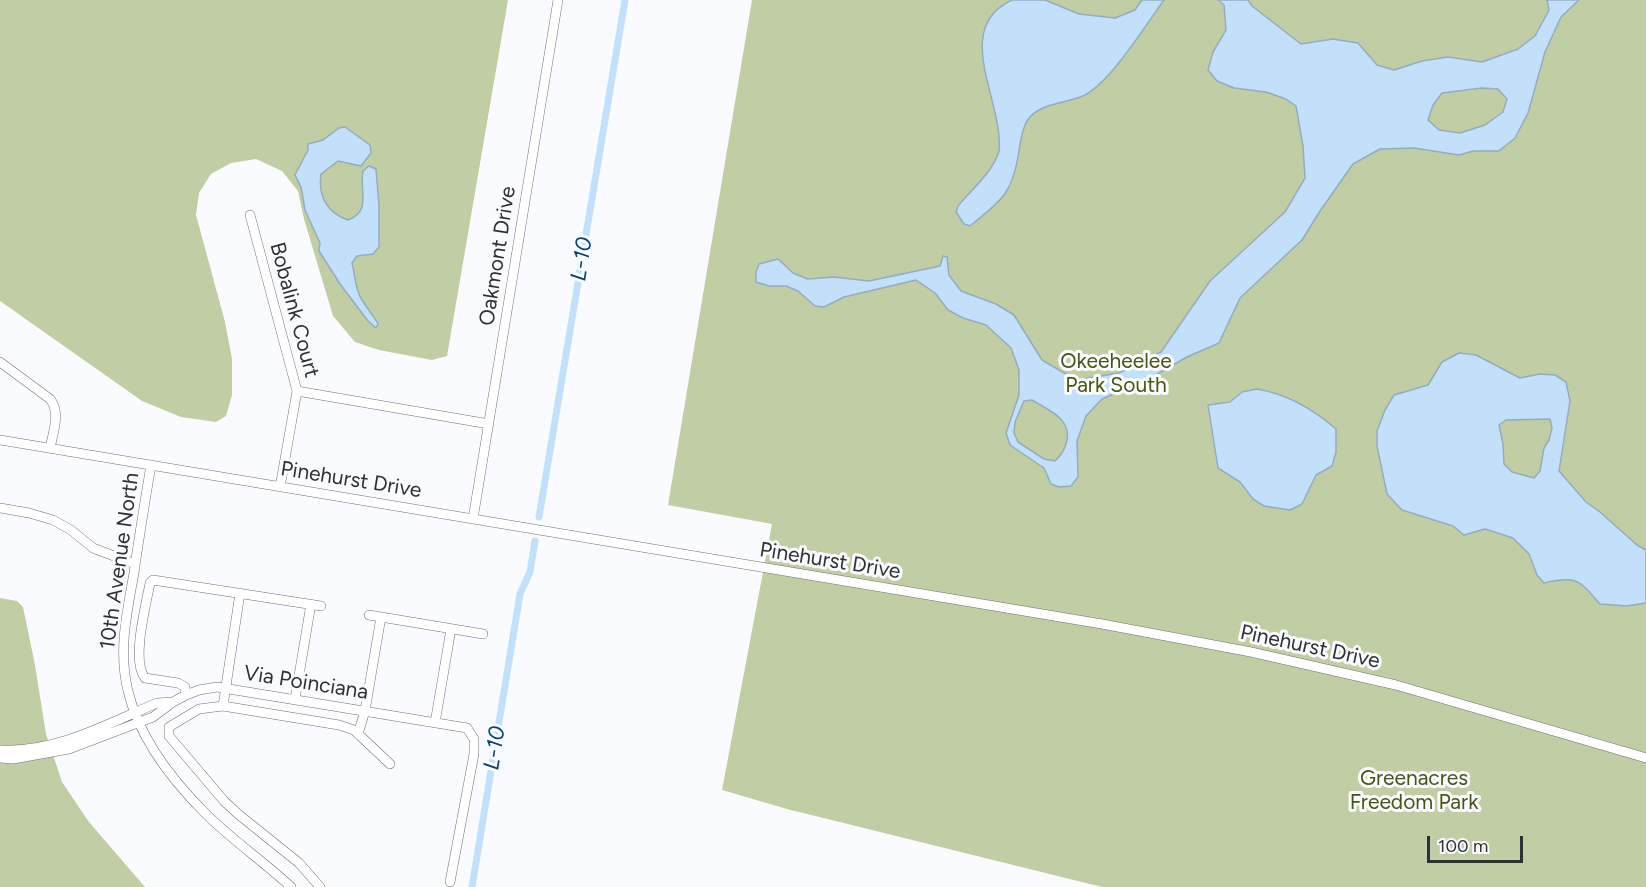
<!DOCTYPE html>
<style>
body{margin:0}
#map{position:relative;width:1646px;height:887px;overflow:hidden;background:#fafbff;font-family:Figtree,sans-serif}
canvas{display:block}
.scale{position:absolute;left:1427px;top:836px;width:96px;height:27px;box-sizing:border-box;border:3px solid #2f3033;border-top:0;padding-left:8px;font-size:18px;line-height:21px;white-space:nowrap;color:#2f3033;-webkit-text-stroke:4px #fafbff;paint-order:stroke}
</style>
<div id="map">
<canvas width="1646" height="887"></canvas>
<div class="scale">100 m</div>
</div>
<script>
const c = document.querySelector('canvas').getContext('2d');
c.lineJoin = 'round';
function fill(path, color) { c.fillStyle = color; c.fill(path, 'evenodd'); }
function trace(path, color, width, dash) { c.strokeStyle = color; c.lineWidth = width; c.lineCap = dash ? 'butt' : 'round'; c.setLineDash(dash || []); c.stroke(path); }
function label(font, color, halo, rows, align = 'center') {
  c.font = font + ' Figtree,sans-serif'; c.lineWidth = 6; c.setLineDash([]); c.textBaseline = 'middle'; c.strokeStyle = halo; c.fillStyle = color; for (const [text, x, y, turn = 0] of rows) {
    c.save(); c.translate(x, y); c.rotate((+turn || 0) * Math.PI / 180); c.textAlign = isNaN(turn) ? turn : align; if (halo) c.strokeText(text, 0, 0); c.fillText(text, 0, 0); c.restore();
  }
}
fill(new Path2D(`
 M0,0h508l-61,356 -15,4 -53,-10 -24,-8 -22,-26 -29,-97 -6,-28 -16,-20 -26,-12 -25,4 -20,11 -12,19 -3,22 29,107 7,37v36l-6,21 -10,6 -35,-5 -39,-16 -142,-100z
 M752,0h894v887h-544l-315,-78 -65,-19 50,-266 -104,-19z
 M0,598l17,3 6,6 12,58 11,69 16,48 27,40 56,65h-145z`), '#c1cea5');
const water = new Path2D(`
 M1012,0h33l34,14 36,4 20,-8 7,-10h22c-19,26 -52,80 -79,95 -18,9 -46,7 -58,26 -6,10 -7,24 -9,36 -7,39 -18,44 -48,69l-6,-2 -8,-12 2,-6c14,-17 35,-34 41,-55 1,-4 0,-10 0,-14 -2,-44 -44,-111 13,-137z
 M1218,0h30l4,6 49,38 32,-5 25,4 19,22 17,5 28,-9 26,-4 34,5 36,-13 17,-13 14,-26 -2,-10h32l-18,17 -16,35 -17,61 -13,25 -16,13h-26l-14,4 -45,-7 -34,1 -27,15 -33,47 -18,29 -62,58 -21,45 -32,14 -35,20 -50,22 -16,17 -9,25 1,36 -7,9 -12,1 -8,-3 -7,-16 -34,-23 -4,-12 13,-38v-25l-8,-22 -25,-23 -23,-7 -15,-8 -13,-17 -19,-13 -72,17 -20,10 -9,-1 -17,-15 -12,-5h-17l-13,-4v-10l3,-8 19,-5 15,14 15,6 26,-2 35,4 71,-15 3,-10 4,1 2,18 12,16 35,13 18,11 28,45 34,20 43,-7 42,-21 49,-71 75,-69 20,-34 -2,-32 -7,-40 -10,-7 -20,-7 -32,-4 -17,-7 -9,-11 5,-18 13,-22 -2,-25zM1482,88l16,1 9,10 -4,13 -18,13 -25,8 -21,-3 -11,-10 5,-15 9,-12zM1032,400c16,10 39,18 35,40 -2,9 -5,15 -12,21l-11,-2 -26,-17 -4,-9 1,-11 9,-21z
 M345,127l25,18 1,8 -10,13 -23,-5 -17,13c-3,22 6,39 27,46 24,-8 11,-31 15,-49l6,-5 7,3 3,36v42l-6,7 -16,2 -5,7c3,11 3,27 10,37 5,8 11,15 16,24l-2,4 -8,-7 -28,-37 -21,-33 1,-8 -15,-33 -4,-23 -6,-12 13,-25v-6l15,-4 16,-12z
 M1459,353l17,2 44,23 20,-4 15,1 11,7 4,19 -11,70 27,31 14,10 37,33 9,5v53l-19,3 -27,-2c-21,-24 -23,-29 -56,-21l-7,-8 -8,-21 -16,-16 -28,-9 -21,6 -11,-9 -51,-16 -15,-16 -10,-48v-15l8,-21 9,-15 34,-10 14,-23zM1550,419l2,9 -3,12 -5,8 -4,23 -6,7 -22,-6 -8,-8 -1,-20 -4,-19 7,-5z
 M1257,389c30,5 56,20 79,40v23l-4,14 -16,9 -14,29 -12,6 -26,-4 -11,-7 -13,-17 -22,-14 -10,-63 22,-3 12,-10z`);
fill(water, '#c2e0fa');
trace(water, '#96abbe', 1.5);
trace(new Path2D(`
 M539,517l86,-517
 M472,887l48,-293 10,-22 5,-31`), '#c2e0fa', 7);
const minor = new Path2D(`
 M250,215l47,176 -17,96
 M0,362l50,37c11,13 3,34 0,49
 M297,391l192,33
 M0,440l1102,184 149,28 145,33 250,73
 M151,465c-6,36 -12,72 -17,108 -7,39 -16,78 -6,118 11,46 43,88 77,122 27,27 58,48 86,74
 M0,508l29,5 24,7 18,10 22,18 42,16
 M473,519l85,-519
 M369,615l114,19
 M186,695l-1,-8 -7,-4 -33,-5c-14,-17 1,-73 5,-95l3,-3 168,26
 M295,699l16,-95
 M223,706l17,-113
 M435,723l16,-94
 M358,734l7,-23 16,-94
 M0,750c56,3 107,-26 157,-47l16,-1
 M0,758l13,1 56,-10 84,-32 20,-15 13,-7 13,-5 18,-3 250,41 7,11v15l-24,128
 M320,887l-21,-24 -61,-49 -14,-13 -55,-65v-9l30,-18 24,-3 116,19 15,5 36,34`);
trace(minor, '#6e7078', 10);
trace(minor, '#fff', 9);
label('21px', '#2f3033', '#fafbff', [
 ["Oakmont Drive",498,256,-81],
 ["Bobalink Court",294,310,75],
 ["Pinehurst Drive",351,480,9],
 ["10th Avenue North",120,561,-82],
 ["Pinehurst Drive",830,561,9],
 ["Pinehurst Drive",1310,647,12],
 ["Via Poinciana",306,683,9]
]);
label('21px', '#465414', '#fafbff', [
 ["Okeeheelee",1116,362],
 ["Park South",1116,386],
 ["Greenacres",1414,779],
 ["Freedom Park",1414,803]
]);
label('italic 22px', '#09446c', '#fafbff', [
 ["L-10",582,259,-81],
 ["L-10",495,748,-81]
]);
</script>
